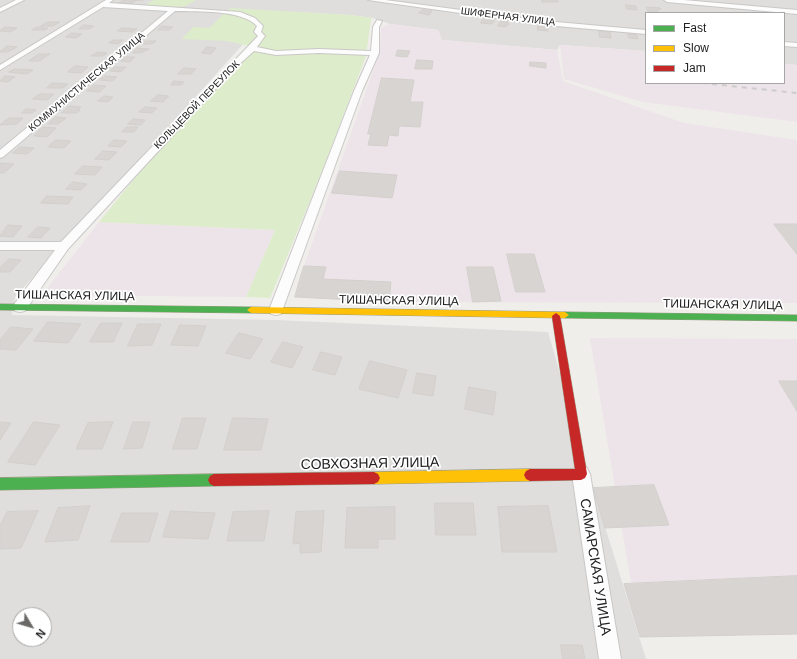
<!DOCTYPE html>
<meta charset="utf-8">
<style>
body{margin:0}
#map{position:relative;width:797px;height:659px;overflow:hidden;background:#f0eeeb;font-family:Helvetica,sans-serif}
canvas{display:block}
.legend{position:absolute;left:645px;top:12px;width:140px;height:72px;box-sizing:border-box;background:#fff;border:1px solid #a7a7a7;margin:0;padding:5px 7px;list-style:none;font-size:12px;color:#222}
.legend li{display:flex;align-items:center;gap:8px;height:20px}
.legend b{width:20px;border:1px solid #a7a7a7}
.north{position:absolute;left:12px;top:607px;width:40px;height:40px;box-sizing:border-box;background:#fff;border:1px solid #a7a7a7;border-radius:50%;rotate:128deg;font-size:11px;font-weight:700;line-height:16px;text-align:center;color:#222}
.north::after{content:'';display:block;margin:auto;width:14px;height:18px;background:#6a6968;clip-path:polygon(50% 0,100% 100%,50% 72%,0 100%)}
</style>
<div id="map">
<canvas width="797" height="659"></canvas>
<ul class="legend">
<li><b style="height:5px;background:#4caf50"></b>Fast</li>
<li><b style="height:5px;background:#ffc107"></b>Slow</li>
<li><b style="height:5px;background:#c62828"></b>Jam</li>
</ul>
<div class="north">N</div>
</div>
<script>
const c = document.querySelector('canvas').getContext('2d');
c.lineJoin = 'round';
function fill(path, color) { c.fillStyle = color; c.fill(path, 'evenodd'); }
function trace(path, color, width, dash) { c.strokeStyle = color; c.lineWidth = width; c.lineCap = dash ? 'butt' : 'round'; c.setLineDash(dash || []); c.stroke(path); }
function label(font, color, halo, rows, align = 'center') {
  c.font = font + ' Helvetica,sans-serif'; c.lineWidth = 3.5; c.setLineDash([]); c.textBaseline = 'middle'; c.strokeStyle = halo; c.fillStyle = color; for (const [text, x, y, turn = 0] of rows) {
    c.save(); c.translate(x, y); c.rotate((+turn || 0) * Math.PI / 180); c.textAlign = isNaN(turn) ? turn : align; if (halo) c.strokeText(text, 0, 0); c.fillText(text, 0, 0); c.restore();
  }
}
fill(new Path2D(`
 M0,0h797v65l-13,-1v-51h-138v38l-86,-6 -3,5 -115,-10 -4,-10 -48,-6 -17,-6 -23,-3 -77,-4 -258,286 -3,18 264,5 272,12 45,156 53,171h-646zM20,615h24v24h-24z`), '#dfdedc');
fill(new Path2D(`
 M390,24l48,6 4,10 115,10 6,31 121,42 113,17v163l-408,-1 -94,-5 9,-31 76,-215 1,-23z
 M560,45l86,6v32h138v-19l13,1v57l-154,-20 -79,-23z
 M99,222l176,8 -29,67 -204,-2z
 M590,338l207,1v295l-157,3z`), '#ede4e9');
fill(new Path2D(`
 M154,0h42l-12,7 -41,-1z
 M230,8l120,7 23,3 -2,1 -5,37 -43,113 -53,129 -24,-1 29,-67 -176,-8 40,-49 110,-127 -22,-5 -45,-2 11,-12 16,1z`), '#ddeccb');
const building = new Path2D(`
 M125,0h18h-6l-7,4 -12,-1z
 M542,0h16v2h-16z
 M626,5l10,1 1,4 -10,-1z
 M647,7l13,1 1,1h-3v3l-10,-1z
 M423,10l9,1 -3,4 -10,-2z
 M484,18l11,2 -3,4 -11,-1z
 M501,21l7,1 -1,1 2,1 -4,3 -7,-1z
 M48,22h12l-7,4h-12z
 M84,25l10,1 -5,3h-10z
 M162,26l11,1 -4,3h-11z
 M538,26l10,1v4l-10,-1z
 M5,27l12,1 -7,4 -10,-1z
 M37,27h7l-2,1h6l-3,2h-13z
 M122,28l15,1 -4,3 -15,-1z
 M599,31l11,1 1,6 -11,-1z
 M72,33l10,1 -6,4 -10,-1z
 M628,34l9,1 1,4 -9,-1z
 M114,40h9l-5,4 -9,-1z
 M146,41h10l-4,3h-10z
 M7,46l10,1 -9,5h-8z
 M207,47l9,1 -5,6 -9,-1z
 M137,48l12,1 -8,4h-8z
 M398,50l12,1 -3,6 -11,-1z
 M98,52l9,1 -4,3h-12z
 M39,54h11l-11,7h-10z
 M126,57h9l-5,5 -9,-1z
 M417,60l16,1 -1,8h-17z
 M530,62l16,1v5l-16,-2z
 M75,66l13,1 -7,6 -13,-1z
 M115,67h11l-5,5 -11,-1z
 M184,68l12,1 -5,5h-13z
 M15,69l18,1 -6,4 -18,-2z
 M5,76l10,1 -7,5 -8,-1z
 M105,76l12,1 -5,4 -12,-1z
 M382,78l32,2 -4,22h13l-3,25 -21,-1 -1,10 -9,-1 -2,11 -19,-1 3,-11h-3z
 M174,81l10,1 -3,3h-10z
 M52,83l16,1 -5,4h-16z
 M94,85l12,1 -7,6 -12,-1z
 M40,94h14l-7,6 -14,-1z
 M158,95l11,1 -6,6 -12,-1z
 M104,96l9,1 -5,5 -10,-1z
 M69,106l12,1 -4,3h3l-3,3h-15z
 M145,107l12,1 -5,5 -13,-1z
 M26,109l10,1 -4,3h-10z
 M56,117l10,1 -8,6h-10z
 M9,118h14l-6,6 -17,1z
 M133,119l12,1 -4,5 -13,-1z
 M43,127l13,1 -9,9 -13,-1z
 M127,127h11l-4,5h-12z
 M56,140l15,1 -7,7 -16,-1z
 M114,140l13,1 -6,6 -13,-1z
 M20,147l14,1 -7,6 -14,-1z
 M103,151l14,1 -8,8 -14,-1z
 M0,163l14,1 -10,9h-4z
 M83,166l19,1 -7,8 -20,-1z
 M340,171l57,4 -5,23 -60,-5z
 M73,182l14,2 -6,6 -15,-1z
 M47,196l26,1 -5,7 -27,-1z
 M774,224h23v30z
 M8,225l14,1 -9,11 -13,-1z
 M38,227l12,1 -9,10 -13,-1z
 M507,254h27l11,38h-29z
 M9,259l12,1 -11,12h-10v-4z
 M304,266l22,1 -3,12 68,3 -2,20 -94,-5z
 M467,267h26l8,34 -28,1z
 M48,322l33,2 -13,19 -34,-2z
 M101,323h21l-9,19h-23z
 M138,324h23l-9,21 -24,1z
 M180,325l26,1 -8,20 -27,-1z
 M11,327l22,2 -17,21 -16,-1v-9z
 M239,333l24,6 -13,20 -24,-6z
 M283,342l20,5 -11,21 -21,-6z
 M321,352l21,5 -7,18 -22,-5z
 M370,361l37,9 -9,28 -39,-9z
 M417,373l19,3 -3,20 -20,-3z
 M779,381h18v30z
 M469,387l27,5 -3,23 -28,-6z
 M183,418h23l-9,31h-24z
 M233,418l35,1 -7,31h-37z
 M0,422l11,1 -11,17z
 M34,422l26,3 -25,40 -27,-3z
 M113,422l-11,27h-26l12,-26z
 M133,422h17l-8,26 -18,1z
 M654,485l15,40 -64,3 -12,-40z
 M435,503h38l3,32h-40z
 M90,506l-12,34 -33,2 13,-34z
 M548,506l9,46h-55l-4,-45z
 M395,507v32h-17v9h-33l2,-40z
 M38,511l-17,37 -21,1v-23l7,-14z
 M171,511l44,2 -7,26 -45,-2z
 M269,511l-5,30h-37l6,-29z
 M324,511l-3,41 -21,1v-10l-7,1 3,-32z
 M122,513h36l-9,29h-38z
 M797,576v58l-157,3 -16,-53z
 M561,645h21l3,14h-22z`);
fill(building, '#d7d4d2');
trace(building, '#d3d0cc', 1);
const street = new Path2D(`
 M16,0h8l-24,12v-4z
 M106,0h7l-4,3 131,9 15,6 8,8 -2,6 4,4 -8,11 19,4 43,-2 52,2 2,-24 4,-7 5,1 -3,6v26l-17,38 -81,223 -5,1 -5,-1 -2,-4 85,-219 16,-36 -51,-2 -43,2 -22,-4 -19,17 -167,181 -43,62 -5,1 -5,-1 -2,-4 2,-4 40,-53h-55v-8h61l197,-206 -4,-4 3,-6c-16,-17 -59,-14 -82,-15l-172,146 -3,1v-8l168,-139 -65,-4 -103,63v-5z
 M368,0h17l160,21 101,9v4l-101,-9z
 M664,0h20l113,10v4l-130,-12z
 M784,42l13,1v4l-13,-1z
 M581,465l6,3 3,6 31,185h-22l-27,-185 3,-6z`);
const fast = new Path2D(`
 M0,304l251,3 4,3 -4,3 -251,-3z
 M565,312l232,3v6l-232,-3 -4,-3z
 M214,474l4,2 2,4 -2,4 -4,2 -214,4v-12z`);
const slow = new Path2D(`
 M251,307l314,5 4,3 -4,3 -314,-5 -4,-3z
 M530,469l4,2 2,4 -2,4 -4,2 -156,3 -4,-2 -2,-4 2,-4 4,-2z`);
const jam = new Path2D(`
 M556,313l4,3 27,158 -2,4 -4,2 -51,1 -4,-2 -2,-4 2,-4 4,-2h45l-23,-153z
 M374,472l4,2 2,4 -2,4 -4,2 -160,2 -4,-2 -2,-4 2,-4 4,-2z`);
trace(street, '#c9c8c7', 2);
trace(fast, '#999a82', 1);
trace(slow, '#999a82', 1);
trace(jam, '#999a82', 1);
fill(street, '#fdfcfc');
fill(fast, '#4caf50');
fill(slow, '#ffc107');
fill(jam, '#c62828');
trace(new Path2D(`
 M702,83l95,10`), '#ccc', 2, [5, 5]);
label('10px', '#222', '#fff', [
 ["ШИФЕРНАЯ УЛИЦА",508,17,7],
 ["КОММУНИСТИЧЕСКАЯ УЛИЦА",87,82,-40],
 ["КОЛЬЦЕВОЙ ПЕРЕУЛОК",197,105,-46]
]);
label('12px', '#222', '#fff', [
 ["ТИШАНСКАЯ УЛИЦА",75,296,1],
 ["ТИШАНСКАЯ УЛИЦА",399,301,1],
 ["ТИШАНСКАЯ УЛИЦА",723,305,1]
]);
label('14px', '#222', '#fff', [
 ["СОВХОЗНАЯ УЛИЦА",370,464,-1],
 ["САМАРСКАЯ УЛИЦА",595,567,81]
]);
</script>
